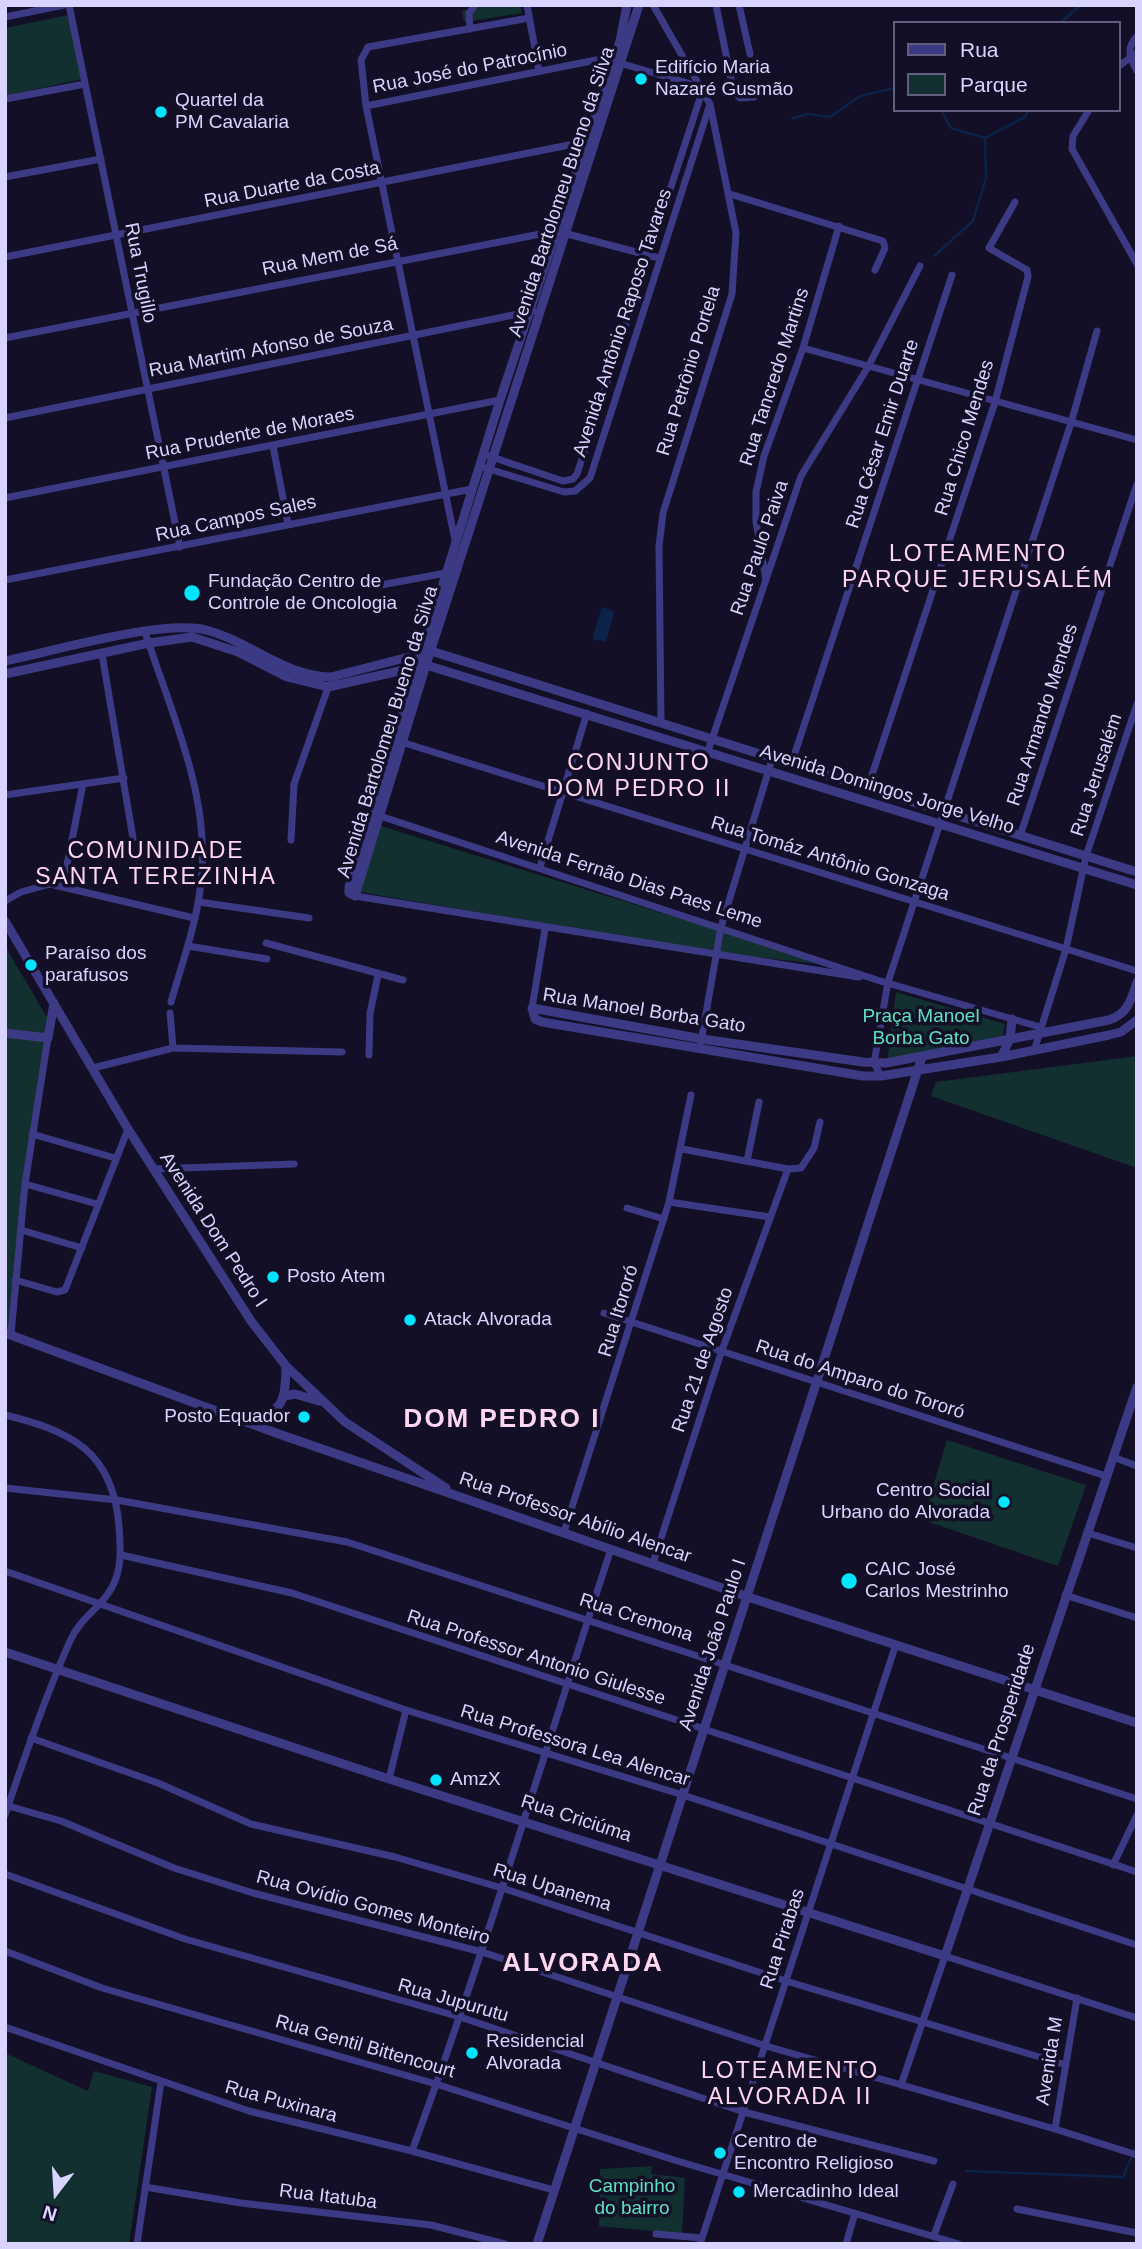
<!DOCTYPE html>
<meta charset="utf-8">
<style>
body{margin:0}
#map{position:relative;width:1142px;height:2249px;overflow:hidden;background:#130f26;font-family:Arial,sans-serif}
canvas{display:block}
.frame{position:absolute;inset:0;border:7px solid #d9d4ff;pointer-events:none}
.legend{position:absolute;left:893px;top:21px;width:228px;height:91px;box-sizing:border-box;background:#130f26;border:2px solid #625e7d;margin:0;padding:9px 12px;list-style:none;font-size:21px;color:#d9d4ff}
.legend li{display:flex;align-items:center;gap:14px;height:35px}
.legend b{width:35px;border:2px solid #625e7d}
.north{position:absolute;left:21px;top:2158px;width:70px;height:70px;-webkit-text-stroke:5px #130f26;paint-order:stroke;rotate:197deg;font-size:19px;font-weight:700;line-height:28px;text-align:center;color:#d9d4ff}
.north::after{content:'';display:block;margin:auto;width:24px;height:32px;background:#d9d4ff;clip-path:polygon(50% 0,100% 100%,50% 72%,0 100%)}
</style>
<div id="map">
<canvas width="1142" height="2249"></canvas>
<div class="frame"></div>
<ul class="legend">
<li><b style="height:9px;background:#3d3a85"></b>Rua</li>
<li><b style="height:19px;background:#12302f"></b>Parque</li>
</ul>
<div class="north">N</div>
</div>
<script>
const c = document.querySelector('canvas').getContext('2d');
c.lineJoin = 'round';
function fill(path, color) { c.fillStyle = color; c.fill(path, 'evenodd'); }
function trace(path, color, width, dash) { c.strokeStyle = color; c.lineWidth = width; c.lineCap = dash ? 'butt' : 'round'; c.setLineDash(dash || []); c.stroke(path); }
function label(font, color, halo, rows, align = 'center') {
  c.font = font + ' Arial,sans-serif'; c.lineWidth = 7; c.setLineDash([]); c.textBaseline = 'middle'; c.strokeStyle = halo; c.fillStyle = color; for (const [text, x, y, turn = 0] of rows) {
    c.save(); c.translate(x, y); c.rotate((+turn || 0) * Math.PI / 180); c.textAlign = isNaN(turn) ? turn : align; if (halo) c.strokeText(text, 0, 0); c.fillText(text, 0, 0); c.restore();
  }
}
fill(new Path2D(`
 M488,5h32l2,8 -58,9 -2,-11z
 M68,15l14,64 -77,17v-68z
 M381,826l449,139 -114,-12 -356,-61z
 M5,946l43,73 -38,310 -5,7z
 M896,992l109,32 -3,17 -115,21z
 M1137,1056v112l-206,-72 5,-14z
 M947,1440l139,45 -28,81 -135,-46z
 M5,2053l83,38 6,-20 58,16 -23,157h-124z
 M652,2166l-1,8 34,4 -3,56 -83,-8 1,-57z`), '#12302f');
fill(new Path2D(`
 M602,607l13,4 -9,31 -14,-3z`), '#0c2248');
trace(new Path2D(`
 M1060,23l21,-18
 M941,110l10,18 34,10
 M793,118l15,-4 22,3 30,-21 35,-8
 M934,256l39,-35 13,-43 -1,-40 40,-21 4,-7
 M966,2171l157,6 14,-33`), '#0c2248', 2.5);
trace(new Path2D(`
 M69,5l111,542
 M527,5l12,66
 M653,5l57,99 26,129 -4,61 -69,219 -4,33 2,175
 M716,5l17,84 7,9 14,-1
 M739,5l11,49
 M5,17l59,-12
 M470,29l-1,-16 6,-8
 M1137,36c-11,12 -8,21 0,35
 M1119,66l18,-13
 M5,99l80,-15
 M366,106l230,-46 17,1 88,26
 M1089,110l-16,26 -1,13 65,115
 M5,177l96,-18
 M730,194l153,47 2,7 -10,22
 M5,257l579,-115
 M5,338l551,-107 103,27
 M803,348l334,92
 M5,418l528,-107
 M273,446l15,78
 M483,454l80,27 10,-2 4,-5 126,-385
 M479,466l85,26 11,-1 15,-13 120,-374
 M5,498l495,-98
 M456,545l-90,-439 -5,-46 7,-13 161,-29
 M5,580l467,-91
 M766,580l-10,-59v-29l8,-36 39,-108 36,-122
 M381,585l65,-12
 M145,632c26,81 66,164 56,250 -4,41 -19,81 -30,120
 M102,654l31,184
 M398,741l739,230
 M708,751l93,-275 67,-109 52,-101
 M792,762l160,-487
 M868,787l127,-385 33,-125 -1,-7 -38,-22 26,-46
 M5,795l119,-17
 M377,815l500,165 163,47
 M1020,836l117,-352
 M291,840l3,-56 35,-99
 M540,867l47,-154
 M63,885l20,-101
 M355,896l504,81
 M5,901l16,-9 29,-8 144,34
 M199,902l110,16
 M266,943l137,37
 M188,946l79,13
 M532,1008l13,-79
 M170,1013l3,35
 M701,1042l20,-115 52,-171
 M1034,1051l32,-102 20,-93 51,-152
 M369,1055l1,-42 8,-38
 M93,1068l80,-20 169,4
 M881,1076l-7,-13 14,-81 183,-559 26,-92
 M32,1134l83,24
 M682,1149l106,20 13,-1 13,-20 6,-26
 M747,1161l12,-59
 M154,1169l140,-5
 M25,1184l72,20
 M669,1202l101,15
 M627,1208l37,11
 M21,1230l61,18
 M15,1280l42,12 8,-2 63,-161
 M604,1313l502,163
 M11,1334l14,-150 23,-146
 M5,1415c67,16 108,37 114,111 1,17 3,35 -3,52 -9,27 -35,37 -46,63 -25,56 -45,115 -65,174
 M1113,1457l24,9
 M5,1488l112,12 230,42 790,257
 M564,1532l105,-330 22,-107
 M1088,1533l49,15
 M121,1555l171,38 845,279
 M653,1563l68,-210 67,-184
 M5,1571l401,139 277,85 454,150
 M1065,1595l72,23
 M31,1738l127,45 93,41 144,33 107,31 284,93 280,84
 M389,1779l17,-69
 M5,1805l56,16 113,47 79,25 229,59 284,94 289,83 82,26
 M1113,1865l24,-50
 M5,1874l180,65 275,78 284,95 190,49
 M5,1951l97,37 334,96 238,76 285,84
 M5,2027l244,84 163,40 142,39
 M901,2085l44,-129 192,62
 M1055,2129l22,-131
 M412,2151c73,-199 133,-401 199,-602
 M145,2187l96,16 190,22 74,19
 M1017,2209l120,24
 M656,2234l46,4
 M934,2235l19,-51
 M137,2244l24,-162
 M700,2244l196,-600
 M846,2244l9,-31`), '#3d3a85', 7);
trace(new Path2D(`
 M431,651l706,221
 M5,661c49,-10 157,-42 201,-31 45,12 77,46 125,47l93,-24
 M5,674l144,-31 43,-6 46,15 49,25 41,10 98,-22 711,220
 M355,896l-6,-3v-6l151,-487 120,-359 7,-36
 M355,896l71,-231 213,-660
 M5,921l123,208 123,192 35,45 59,56 101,66
 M1137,982c-6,18 -9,32 -28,38l-223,43 -23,-1 -161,-23 -170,-31 3,11 7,3 321,54h18l120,-19 108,-22 12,-3 16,-12
 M5,1033l43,5 6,-35
 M1001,1057l9,-18 2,-20
 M5,1333l271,100 472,164 389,126
 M285,1396l10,-2 24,7
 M242,1421c40,-10 43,-13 44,-55
 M5,1652l384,127 556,177 192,-569
 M537,2244l385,-1187`), '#3d3a85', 9);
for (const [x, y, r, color] of [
 [641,79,7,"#00e5ff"],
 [161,112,7,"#00e5ff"],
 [192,593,9,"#00e5ff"],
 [31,965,7,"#00e5ff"],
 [273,1277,7,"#00e5ff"],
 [410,1320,7,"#00e5ff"],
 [304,1417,7,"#00e5ff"],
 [1004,1502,7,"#00e5ff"],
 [849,1581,9,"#00e5ff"],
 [436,1780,7,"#00e5ff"],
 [472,2053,7,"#00e5ff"],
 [720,2153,7,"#00e5ff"],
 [739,2192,7,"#00e5ff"]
]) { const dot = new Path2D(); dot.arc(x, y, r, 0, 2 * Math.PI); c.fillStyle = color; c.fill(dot); trace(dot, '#130f26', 2.5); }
label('19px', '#d9d4ff', '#130f26', [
 ["Edifício Maria",655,68],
 ["Nazaré Gusmão",655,90],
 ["Quartel da",175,101],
 ["PM Cavalaria",175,123],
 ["Fundação Centro de",208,582],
 ["Controle de Oncologia",208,604],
 ["Paraíso dos",45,954],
 ["parafusos",45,976],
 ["Posto Atem",287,1277],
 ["Atack Alvorada",424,1320],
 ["Posto Equador",290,1417,"right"],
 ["Centro Social",990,1491,"right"],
 ["Urbano do Alvorada",990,1513,"right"],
 ["CAIC José",865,1570],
 ["Carlos Mestrinho",865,1592],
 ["AmzX",450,1780],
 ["Residencial",486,2042],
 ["Alvorada",486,2064],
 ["Centro de",734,2142],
 ["Encontro Religioso",734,2164],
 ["Mercadinho Ideal",753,2192]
], 'left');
label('19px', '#d9d4ff', '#130f26', [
 ["Rua José do Patrocínio",470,69,-11],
 ["Rua Duarte da Costa",292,185,-11],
 ["Avenida Bartolomeu Bueno da Silva",562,192,-72],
 ["Rua Mem de Sá",330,257,-11],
 ["Rua Trugillo",140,273,79],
 ["Avenida Antônio Raposo Tavares",623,323,-72],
 ["Rua Martim Afonso de Souza",271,348,-11],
 ["Rua Petrônio Portela",689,371,-73],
 ["Rua Tancredo Martins",775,377,-72],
 ["Rua Prudente de Moraes",250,434,-11],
 ["Rua César Emir Duarte",883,434,-72],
 ["Rua Chico Mendes",965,438,-73],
 ["Rua Campos Sales",236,519,-12],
 ["Rua Paulo Paiva",760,548,-71],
 ["Rua Armando Mendes",1043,715,-72],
 ["Avenida Bartolomeu Bueno da Silva",388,732,-73],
 ["Rua Jerusalém",1097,775,-72],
 ["Avenida Domingos Jorge Velho",887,790,17],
 ["Rua Tomáz Antônio Gonzaga",830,859,17],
 ["Avenida Fernão Dias Paes Leme",629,880,18],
 ["Rua Manoel Borba Gato",644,1011,9],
 ["Avenida Dom Pedro I",213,1230,57],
 ["Rua Itororó",619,1311,-73],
 ["Rua 21 de Agosto",703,1360,-71],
 ["Rua do Amparo do Tororó",860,1380,18],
 ["Rua Professor Abílio Alencar",575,1518,19],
 ["Rua Cremona",636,1618,18],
 ["Avenida João Paulo I",713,1645,-72],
 ["Rua Professor Antonio Giulesse",536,1658,18],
 ["Rua da Prosperidade",1002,1730,-72],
 ["Rua Professora Lea Alencar",575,1746,17],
 ["Rua Criciúma",576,1819,18],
 ["Rua Upanema",552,1888,17],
 ["Rua Ovídio Gomes Monteiro",373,1908,15],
 ["Rua Pirabas",783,1939,-72],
 ["Rua Jupurutu",453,2001,16],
 ["Rua Gentil Bittencourt",365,2047,16],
 ["Avenida M",1050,2061,-81],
 ["Rua Puxinara",281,2102,15],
 ["Rua Itatuba",328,2197,7]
]);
label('19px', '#5fe0c0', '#130f26', [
 ["Praça Manoel",921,1017],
 ["Borba Gato",921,1039],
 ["Campinho",632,2187],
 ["do bairro",632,2209]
]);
c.letterSpacing = '2px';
label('23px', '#ffd6f0', '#130f26', [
 ["LOTEAMENTO",978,555],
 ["PARQUE JERUSALÉM",978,581],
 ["CONJUNTO",639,764],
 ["DOM PEDRO II",639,790],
 ["COMUNIDADE",156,852],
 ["SANTA TEREZINHA",156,878],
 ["LOTEAMENTO",790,2072],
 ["ALVORADA II",790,2098]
]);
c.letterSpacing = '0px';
c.letterSpacing = '2px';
label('bold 26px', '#ffd6f0', '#130f26', [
 ["DOM PEDRO I",502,1420],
 ["ALVORADA",583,1964]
]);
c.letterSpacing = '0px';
</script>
